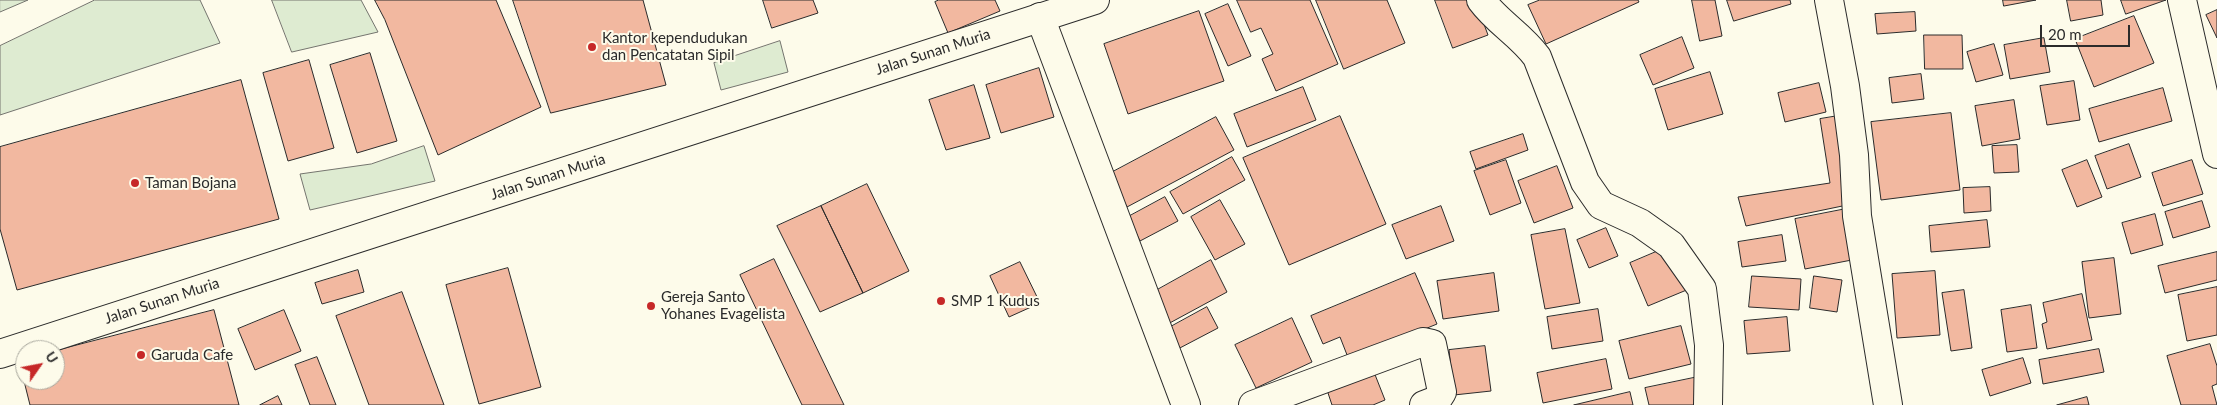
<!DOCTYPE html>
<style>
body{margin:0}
#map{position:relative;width:2217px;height:405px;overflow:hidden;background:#fdfbea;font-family:Lato,sans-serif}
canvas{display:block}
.north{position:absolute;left:15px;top:340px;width:50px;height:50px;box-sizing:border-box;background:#fdfbea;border:1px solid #a9a89e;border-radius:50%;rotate:57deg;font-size:14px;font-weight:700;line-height:20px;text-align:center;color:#2b2b2b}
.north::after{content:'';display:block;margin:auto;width:18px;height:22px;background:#c62828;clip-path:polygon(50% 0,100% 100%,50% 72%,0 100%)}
.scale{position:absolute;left:2040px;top:25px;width:90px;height:22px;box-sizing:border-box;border:2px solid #2b2b2b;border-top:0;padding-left:6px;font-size:15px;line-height:18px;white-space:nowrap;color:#2b2b2b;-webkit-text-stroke:4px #fdfbea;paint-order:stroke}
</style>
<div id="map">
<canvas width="2217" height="405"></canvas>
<div class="north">U</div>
<div class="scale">20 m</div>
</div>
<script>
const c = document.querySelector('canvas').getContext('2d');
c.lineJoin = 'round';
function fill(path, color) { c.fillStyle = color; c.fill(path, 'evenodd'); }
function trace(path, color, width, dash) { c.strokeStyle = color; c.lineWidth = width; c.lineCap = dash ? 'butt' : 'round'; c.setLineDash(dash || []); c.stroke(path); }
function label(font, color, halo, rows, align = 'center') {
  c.font = font + ' Lato,sans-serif'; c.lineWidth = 4; c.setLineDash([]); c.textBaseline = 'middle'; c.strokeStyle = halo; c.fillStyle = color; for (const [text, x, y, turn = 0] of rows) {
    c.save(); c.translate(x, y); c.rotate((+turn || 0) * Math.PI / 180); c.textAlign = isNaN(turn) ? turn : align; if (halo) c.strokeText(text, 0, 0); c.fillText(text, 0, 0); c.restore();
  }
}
const green = new Path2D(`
 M0,0h28l-28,12z
 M95,0h105l20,43 -220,72v-69z
 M272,0h89l17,32 -86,20z
 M780,41l8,31 -67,18 -7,-27z
 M424,146l11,35 -125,29 -10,-36 71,-10z`);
fill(green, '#deebd1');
trace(green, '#74746e', 1);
const building = new Path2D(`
 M375,0h121l45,107 -103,48 -53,-135z
 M513,0h130l23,85 -115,28z
 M763,0h50l5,13 -46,15z
 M939,0h56l5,11 -52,22 -13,-31z
 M1237,0h73l28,64 -62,27 -14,-32 11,-5 -12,-26 -10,4z
 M1316,0h71l18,43 -61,26z
 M1435,0h40l13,35 -35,13z
 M1540,0h98l1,2 -93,42 -18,-39z
 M1692,0h23l7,36 -22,5z
 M1727,0h63l1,4 -57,17z
 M2003,0h33l-32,6z
 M2067,0h34l2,15 -32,6z
 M2121,0h45l-40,14z
 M1228,4l23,52 -23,10 -23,-52z
 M2217,10v28l-11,-23z
 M1199,11l25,70 -96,33 -24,-70z
 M1915,12l1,19 -39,3 -2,-20z
 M2134,16l20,47 -60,24 -19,-48z
 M1924,35h38l1,34h-38z
 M1682,37l12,31 -41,17 -13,-30z
 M2044,38l6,34 -40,7 -6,-34z
 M1994,44l9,31 -27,7 -9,-30z
 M370,53l27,88 -40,12 -27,-88z
 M309,60l25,88 -46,13 -25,-88z
 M1039,68l15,49 -53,16 -15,-48z
 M1710,72l13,42 -55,16 -13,-41z
 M1921,74l3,25 -32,4 -3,-25z
 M241,80l38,139 -262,71 -17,-61v-82z
 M2074,81l6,39 -33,5 -7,-39z
 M1819,83l7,29 -41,10 -7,-29z
 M974,85l16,53 -44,12 -17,-50z
 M1303,87l13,33 -69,27 -13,-33z
 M2163,88l9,33 -73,21 -10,-33z
 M2014,100l6,39 -38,7 -7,-40z
 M1951,113l9,77 -79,10 -10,-78z
 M1340,116l46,108 -97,41 -46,-107z
 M1838,116l14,88 -106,22 -8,-29 92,-14 -10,-64z
 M1216,117l18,33 -107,57 -18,-33z
 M1523,134l5,16 -52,19 -6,-17z
 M2129,144l12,33 -34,12 -12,-33z
 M2017,145l2,27 -25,1 -2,-27z
 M1232,157l13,23 -62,34 -13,-22z
 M1506,160l15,43 -31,12 -16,-44z
 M2087,160l15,37 -25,10 -15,-37z
 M2192,160l11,34 -40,12 -11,-33z
 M1557,166l16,42 -39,15 -16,-42z
 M867,184l42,87 -46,22 -42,-87z
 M1990,187l1,24 -27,2 -1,-25z
 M1165,197l13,24 -38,20 -12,-24z
 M1220,200l25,44 -30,16 -24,-43z
 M2202,201l8,26 -37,11 -8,-26z
 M821,206l42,87 -43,19 -43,-86z
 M1441,206l13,35 -48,18 -14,-34z
 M1846,209l11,50 -52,10 -10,-50z
 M2155,214l8,31 -32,9 -9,-31z
 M1987,220l3,27 -59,5 -2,-26z
 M1606,228l12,28 -29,12 -12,-28z
 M1565,229l15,74 -35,6 -14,-74z
 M1782,235l4,26 -44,6 -4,-25z
 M1670,246l19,43 -41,17 -18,-43z
 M2217,252v28l-52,13 -7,-27z
 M2114,258l7,56 -32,4 -7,-56z
 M774,259l70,146h-42l-62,-130z
 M1211,260l16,32 -61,33 -16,-31z
 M1020,262l20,41 -31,14 -19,-41z
 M508,268l33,119 -62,17 -33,-119z
 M358,270l6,22 -42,12 -7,-21z
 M1935,271l5,64 -43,3 -5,-64z
 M1415,273l22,51 -88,36 -9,-23 -17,7 -12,-28z
 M1494,273l5,38 -56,8 -6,-38z
 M1752,276l49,3 -2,31 -50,-3z
 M1814,276l28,4 -5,32 -27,-4z
 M2217,287v48l-30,6 -9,-46z
 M1964,290l8,58 -21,3 -9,-58z
 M402,292l42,113h-75l-33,-89z
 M2082,294l10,46 -45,9 -5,-25 5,-2 -4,-19z
 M2031,305l6,43 -30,4 -6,-42z
 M1207,307l11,21 -42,22 -11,-20z
 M1598,309l5,32 -51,8 -5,-32z
 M214,310l25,95h-209l-11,-44 6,-2v21h30v-29z
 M284,310l17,41 -46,19 -17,-41z
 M1787,317l3,34 -43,3 -3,-33z
 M1292,318l20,44 -56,26 -21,-43z
 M1681,326l10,38 -62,15 -10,-38z
 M2210,344l7,22v18l-5,2 5,19h-36l-14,-49z
 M1485,346l6,45 -37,4 -5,-45z
 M2099,349l5,23 -61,12 -4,-24z
 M317,357l19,48h-26l-15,-40z
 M2023,358l8,25 -41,13 -8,-26z
 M1606,359l6,30 -69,14 -6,-30z
 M1372,367l13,33 -12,5h-41l-7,-21z
 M1698,377l6,28h-55l-4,-17z
 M1630,392l3,13h-59z
 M278,396l4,9h-22z
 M2087,397l2,8h-32z`);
fill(building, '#f2b8a0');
trace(building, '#2b2b2b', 1);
const minor = new Path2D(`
 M1481,0c17,23 39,34 56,57l48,125 16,23 39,18 31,22 31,44 7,56 -1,60
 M1829,0l16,86 9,69 3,61 31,189
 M2182,0l35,154
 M1040,17l146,388
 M1253,405l170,-63 9,2 10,48 -5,8 -13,5`);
const secondary = new Path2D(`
 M0,354l1095,-354`);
trace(minor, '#2b2b2b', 30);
trace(secondary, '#2b2b2b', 30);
trace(minor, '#fdfbea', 28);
trace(secondary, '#fdfbea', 28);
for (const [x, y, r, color] of [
 [592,47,5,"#c62828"],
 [135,183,5,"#c62828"],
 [941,301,5,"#c62828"],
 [651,306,5,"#c62828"],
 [141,355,5,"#c62828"]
]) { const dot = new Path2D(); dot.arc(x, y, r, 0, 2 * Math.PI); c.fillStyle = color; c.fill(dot); trace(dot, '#fdfbea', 2); }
label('15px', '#2b2b2b', '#fdfbea', [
 ["Kantor kependudukan",602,38],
 ["dan Pencatatan Sipil",602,55],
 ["Taman Bojana",145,183],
 ["Gereja Santo",661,297],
 ["Yohanes Evagelista",661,314],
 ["SMP 1 Kudus",951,301],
 ["Garuda Cafe",151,355]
], 'left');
label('15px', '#2b2b2b', '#fdfbea', [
 ["Jalan Sunan Muria",933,52,-18],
 ["Jalan Sunan Muria",548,177,-18],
 ["Jalan Sunan Muria",162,301,-18]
]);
</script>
